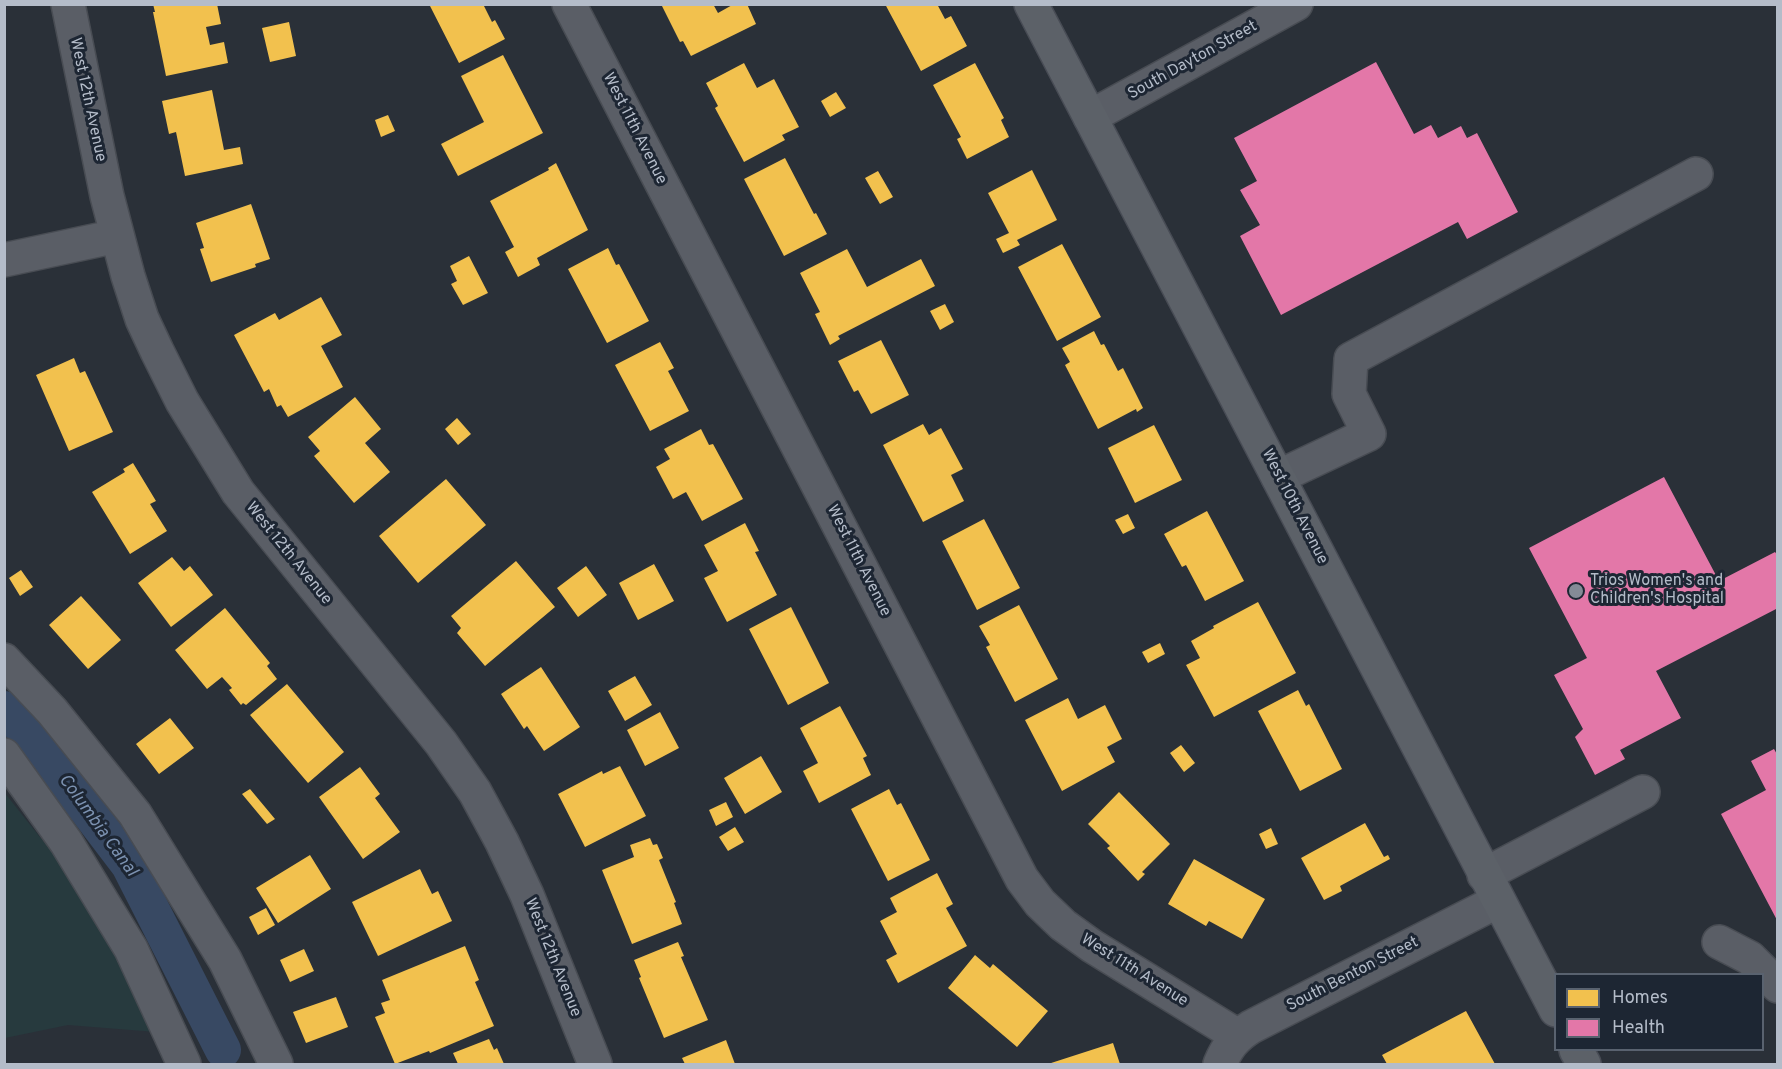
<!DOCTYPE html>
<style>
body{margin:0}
#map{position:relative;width:1782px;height:1069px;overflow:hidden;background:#2a3038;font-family:Overpass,sans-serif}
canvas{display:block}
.frame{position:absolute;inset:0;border:6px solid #b4bcc9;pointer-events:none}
.legend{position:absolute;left:1554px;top:973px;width:210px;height:78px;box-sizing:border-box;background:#1d2633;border:2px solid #59626f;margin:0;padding:8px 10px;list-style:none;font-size:18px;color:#b4bcc9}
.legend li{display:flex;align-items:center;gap:12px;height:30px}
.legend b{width:30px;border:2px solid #59626f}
</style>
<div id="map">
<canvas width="1782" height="1069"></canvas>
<div class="frame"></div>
<ul class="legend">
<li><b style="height:16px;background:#f2c14e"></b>Homes</li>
<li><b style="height:16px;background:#e377a8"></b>Health</li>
</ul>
</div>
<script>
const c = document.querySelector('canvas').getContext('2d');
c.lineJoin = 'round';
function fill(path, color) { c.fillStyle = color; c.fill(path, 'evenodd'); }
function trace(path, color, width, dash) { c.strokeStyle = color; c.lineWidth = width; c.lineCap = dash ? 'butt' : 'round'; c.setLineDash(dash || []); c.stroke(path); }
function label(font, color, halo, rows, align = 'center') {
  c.font = font + ' Overpass,sans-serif'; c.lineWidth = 6; c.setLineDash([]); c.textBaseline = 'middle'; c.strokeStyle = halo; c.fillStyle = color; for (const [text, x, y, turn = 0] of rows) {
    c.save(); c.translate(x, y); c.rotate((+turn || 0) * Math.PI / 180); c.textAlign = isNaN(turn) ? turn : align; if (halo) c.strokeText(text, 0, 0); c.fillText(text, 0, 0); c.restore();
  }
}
fill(new Path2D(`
 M4,792l87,109 65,131 -88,-7 -63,13z`), '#273a3e');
fill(new Path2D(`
 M153,4h64l4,20 -15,3 4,18 14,-3 4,21 -62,13 -13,-64h2z
 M429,4h54l9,18 3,-2 10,19 -46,24z
 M661,4h52l5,9 16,-9h13l9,20 -65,32 -8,-15 -3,1z
 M885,4h52l8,15 6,-3 16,30 -46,25z
 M289,22l7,34 -26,6 -8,-34z
 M503,55l40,78 -85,43 -17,-32 43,-22 -23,-46z
 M744,63l13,25 17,-9 25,48 -17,8 3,5 -41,22 -29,-54 3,-2 -12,-23z
 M975,63l29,55 -3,2 8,17 -42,22 -10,-20 4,-2 -28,-52z
 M212,90l12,60 16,-3 3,17 -58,12 -9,-44 -7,2 -7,-33z
 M836,92l10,16 -16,9 -9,-16z
 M388,115l7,16 -14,6 -6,-17z
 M785,158l29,56 2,-1 11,21 -43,22 -40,-77z
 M556,163l32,67 -51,28 3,7 -22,12 -13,-25 9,-5 -24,-46 59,-31 -1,-2z
 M1032,170l25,50 -40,20 3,5 -17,8 -7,-14 13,-6 -21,-40z
 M878,171l15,26 -13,7 -15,-26z
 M251,204l19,55 -15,5 1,3 -45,15 -11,-33 4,-1 -8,-25z
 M1062,244l39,73 -44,24 -39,-74z
 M608,248l8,17 3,-1 30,57 -42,22 -39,-74z
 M847,249l20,38 54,-28 14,27 -97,50 2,3 -10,6 -15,-31 5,-2 -20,-39z
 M469,256l19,37 -25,12 -12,-21 6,-3 -7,-15z
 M321,297l21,38 -21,11 22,41 -55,30 -7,-12 -4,2 -8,-18 -5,3 -30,-57 41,-22 4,7z
 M945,304l9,18 -14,8 -10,-19z
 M1094,331l7,14 3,-1 14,27 5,-3 20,40 -6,4 -1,-3 -38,20 -33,-64 5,-3 -8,-14z
 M881,340l28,55 -38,19 -13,-24 -4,2 -16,-31z
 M660,342l14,26 -6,3 21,40 -39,20 -35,-66z
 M74,358l6,15 5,-2 28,61 -44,19 -33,-76z
 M355,397l26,32 -16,14 25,29 -36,31 -40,-47 6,-5 -12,-14z
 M457,418l14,16 -13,11 -13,-16z
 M923,424l6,11 12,-7 22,41 -12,6 13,26 -41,21 -40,-77z
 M1154,425l28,55 -47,23 -27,-55z
 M701,429l8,16 4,-1 30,55 -41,22 -16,-29 -13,7 -17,-32 14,-8 -6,-10z
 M133,463l23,38 -6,3 17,27 -37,23 -38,-62 33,-20 -2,-3z
 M446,479l40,46 -68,58 -39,-47z
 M1207,511l37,70 -39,20 -19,-36 -4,2 -18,-33z
 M1128,514l7,14 -12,6 -8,-14z
 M984,519l36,69 -43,22 -35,-69z
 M745,523l14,28 -4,1 22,43 -50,27 -23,-44 14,-7 -14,-26z
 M172,557l12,14 6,-5 23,29 -42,32 -33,-44z
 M516,561l39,46 -70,59 -28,-33 4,-5 -10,-12z
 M654,564l20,37 -36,19 -19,-37z
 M586,566l21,29 -29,22 -21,-29z
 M21,570l12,17 -13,9 -11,-18z
 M81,596l40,44 -33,29 -39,-44z
 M1258,602l38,71 -82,44 -28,-52 14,-7 -9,-17 23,-13 -1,-2z
 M1019,605l39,74 -43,23 -29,-55 4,-2 -11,-19z
 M791,607l38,76 -41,22 -39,-76z
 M225,608l45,55 -3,3 10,13 -31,26 -3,-2 -2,2 -12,-15 3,-2 -10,-11 -15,12 -32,-39z
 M1160,643l5,11 -17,9 -6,-11z
 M541,667l39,60 -36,24 -17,-25 -3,3 -23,-35z
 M635,676l17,29 -27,16 -17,-30z
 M287,684l57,68 -36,31 -58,-68z
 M1298,690l8,16 3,-2 33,65 -42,22 -42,-80z
 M1068,698l10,21 27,-14 17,34 -15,8 8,15 -53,29 -37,-71z
 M840,706l27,50 -4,2 8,17 -52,28 -16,-32 15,-8 -18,-35z
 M660,712l19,36 -34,18 -18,-36z
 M170,718l24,30 -35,26 -23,-30z
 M1181,745l14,18 -11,9 -14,-19z
 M761,756l21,36 -37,22 -21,-36z
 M620,766l26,50 -61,31 -27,-53 44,-23 1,3z
 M360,767l20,27 -5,4 25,34 -37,27 -44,-62z
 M250,789l25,30 -8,5 -25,-30z
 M889,789l8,16 4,-2 29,57 -42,21 -37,-72z
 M1119,792l51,52 -28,28 3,2 -7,7 -31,-33 3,-2 -22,-22z
 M726,802l7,15 -17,9 -7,-16z
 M1365,823l19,34 4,-2 2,4 -50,27 2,5 -18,9 -23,-42z
 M735,827l9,15 -16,9 -9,-14z
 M1271,828l7,16 -12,5 -7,-15z
 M650,838l3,7 4,-1 6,14 -4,2 17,42 -2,1 8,21 -50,20 -30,-74 32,-13 -4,-12z
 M310,855l21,34 -53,34 -22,-35z
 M1194,859l71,40 -23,40 -33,-18 -3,5 -38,-22z
 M420,869l12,25 6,-3 14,30 -74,35 -26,-54z
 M937,873l16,31 -7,4 21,38 -69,37 -12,-23 11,-6 -17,-33 17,-9 -7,-14z
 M266,908l9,17 -17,10 -9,-18z
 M678,942l6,14 -3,1 27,63 -44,18 -25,-60 2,-1 -7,-17z
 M465,946l14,34 -4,2 19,44 -64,27 -1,-2 -34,13 -20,-47 10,-4 -4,-10 9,-3 -8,-20z
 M304,949l10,22 -24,11 -10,-22z
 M975,955l15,13 3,-4 55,47 -31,36 -69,-59z
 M336,997l12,30 -42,16 -13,-31z
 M1466,1011l29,53h-108l-5,-9z
 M489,1039l5,11 3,-2 7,16h-46l-5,-11z
 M726,1040l9,24h-50l-3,-6z
 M1113,1043l7,21h-72z`), '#f2c14e');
fill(new Path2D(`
 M1376,62l38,72 17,-9 7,13 23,-12 6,12 10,-5 41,79 -51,27 -9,-17 -177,93 -41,-79 20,-11 -20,-35 17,-9 -23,-43z
 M1664,477l55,104 56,-29 3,4v52l-122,63 25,47 -61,32 5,9 -30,16 -20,-38 8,-8 -29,-54 33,-17 -58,-110z
 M1774,749l4,7v166l-57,-108 45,-24 -15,-29z`), '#e377a8');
trace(new Path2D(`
 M4,709l26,26 99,130 94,185`), '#384963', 36);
const minor = new Path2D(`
 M68,4l39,192 21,80 14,43 15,32 25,50 56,91 203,251 34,49 27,50 25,53 68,169
 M569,4l453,875 18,24 23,22 29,21 146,90
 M1090,117l206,-113
 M4,260l113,-24
 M1278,477l91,-43 -20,-40 2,-35 345,-185
 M4,660l48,51 83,103 90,146 51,104
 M4,755l62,87 65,107 53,115
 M1484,875l159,-83
 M1719,942l31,16 28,28
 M1220,1064c7,-17 15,-27 31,-37l247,-126`);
const major = new Path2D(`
 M1031,4l525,1006
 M1576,1050l8,14`);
trace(minor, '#484c53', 36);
trace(major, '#484c55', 36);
trace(minor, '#5a5e66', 33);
trace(major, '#5c6168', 33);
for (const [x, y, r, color] of [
 [1576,591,8,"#848b96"]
]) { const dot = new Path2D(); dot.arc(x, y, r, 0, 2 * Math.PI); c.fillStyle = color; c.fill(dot); trace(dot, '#1d2633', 2); }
label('16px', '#b4bcc9', '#1d2633', [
 ["South Dayton Street",1193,61,-29],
 ["West 12th Avenue",87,100,78],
 ["West 11th Avenue",634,129,63],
 ["West 10th Avenue",1294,507,63],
 ["West 12th Avenue",288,554,51],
 ["West 11th Avenue",858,561,63],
 ["West 12th Avenue",552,958,68],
 ["West 11th Avenue",1134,971,32],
 ["South Benton Street",1353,975,-27]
]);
label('16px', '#b4bcc9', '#1d2633', [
 ["Trios Women's and",1590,582],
 ["Children's Hospital",1590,600]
], 'left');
label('italic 18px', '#7c92b1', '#1d2633', [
 ["Columbia Canal",97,826,54]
]);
</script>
